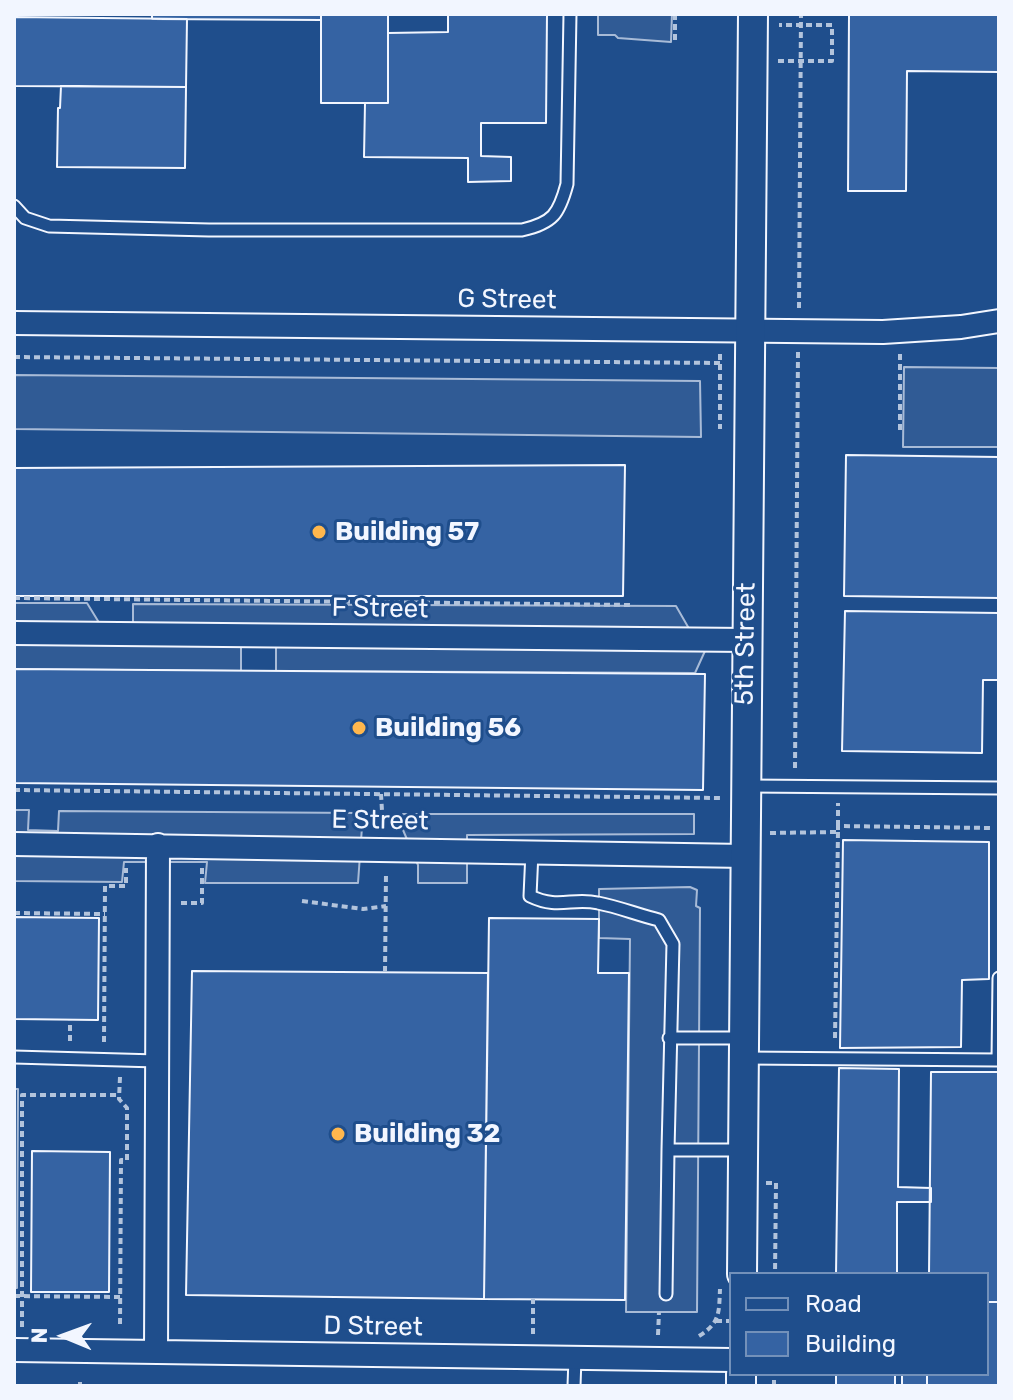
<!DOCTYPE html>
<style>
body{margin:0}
#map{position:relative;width:1013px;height:1400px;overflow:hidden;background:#1f4e8c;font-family:Rubik,sans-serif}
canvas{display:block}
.frame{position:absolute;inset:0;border:16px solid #f2f6ff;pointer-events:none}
.legend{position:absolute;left:729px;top:1272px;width:260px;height:104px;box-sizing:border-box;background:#1f4e8c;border:2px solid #7391ba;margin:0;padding:10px 14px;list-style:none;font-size:24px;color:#f2f6ff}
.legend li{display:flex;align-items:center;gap:16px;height:40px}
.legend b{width:40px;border:2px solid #7391ba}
.north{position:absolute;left:24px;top:1296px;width:80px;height:80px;-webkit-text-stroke:6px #1f4e8c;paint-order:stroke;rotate:271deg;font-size:22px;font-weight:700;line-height:32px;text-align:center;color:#f2f6ff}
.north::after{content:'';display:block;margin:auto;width:28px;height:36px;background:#f2f6ff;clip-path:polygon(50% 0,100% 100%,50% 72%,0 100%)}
</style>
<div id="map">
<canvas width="1013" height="1400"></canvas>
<div class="frame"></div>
<ul class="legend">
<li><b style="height:10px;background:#1f4e8c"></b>Road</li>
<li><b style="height:22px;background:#3563a3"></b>Building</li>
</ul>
<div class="north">N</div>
</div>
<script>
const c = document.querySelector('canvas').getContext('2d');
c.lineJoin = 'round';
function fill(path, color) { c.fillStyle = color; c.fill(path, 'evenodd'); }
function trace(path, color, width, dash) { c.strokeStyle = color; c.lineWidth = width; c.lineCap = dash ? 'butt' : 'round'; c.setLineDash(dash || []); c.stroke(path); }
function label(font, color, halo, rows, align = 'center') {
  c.font = font + ' Rubik,sans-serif'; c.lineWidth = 6; c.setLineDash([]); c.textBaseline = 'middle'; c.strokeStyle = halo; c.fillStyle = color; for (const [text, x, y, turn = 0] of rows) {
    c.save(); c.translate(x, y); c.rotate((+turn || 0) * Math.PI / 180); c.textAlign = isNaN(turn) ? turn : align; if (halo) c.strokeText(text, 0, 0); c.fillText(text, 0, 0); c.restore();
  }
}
const built = new Path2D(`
 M598,14h74l-1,28 -53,-4 -3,-3h-17z
 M904,367l95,1v79h-96z
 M14,375l686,6 1,56 -687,-8z
 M14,603h73l19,31h27v-30l543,2 19,33 15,1 -15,33 -419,-2v-35h-35v35l-227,-2z
 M14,810h15l-1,20 30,1 1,-20 304,2 -5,70h-153l2,-21h-83l-2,20 -108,-1z
 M403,814h291v20l-227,1v48h-49v-18l-15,-35z
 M690,887l7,3 -1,16 4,2 -3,404h-71l4,-373 -31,-1v-49z
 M14,1089h4l-1,199h-3z`);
fill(built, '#305b95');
trace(built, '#a8bbd7', 2);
const building = new Path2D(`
 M152,14h169v6l-169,-1z
 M321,14h67v89h-67z
 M448,14h99l-1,109h-65v33l30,1v24l-43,1v-24l-104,-1 1,-54h23v-70l60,-1z
 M849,14l150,1v57l-92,-1 -1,120h-58z
 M15,17l172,2 -1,68 -171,-1z
 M61,86l125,1 -1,81 -128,-1 1,-59h2z
 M846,455l153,2v141l-155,-2z
 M625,465l-2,131h-609v-128z
 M845,611l154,2v67h-16l-1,73 -140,-2z
 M14,669l691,5 -2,116 -689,-7z
 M843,840l146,2v137l-27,1 -1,67 -121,1z
 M14,917l85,1 -1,102 -84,-1z
 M489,918l110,1 -1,54h31l-4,327 -141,-1z
 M192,971l296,2 -4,326 -298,-4z
 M839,1068l60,1 -1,118 33,1v14h-34v72h-61z
 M931,1072h68v230h-12v-28h-58z
 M32,1151l78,1 -1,140h-78z
 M987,1302h12v84h-72v-12h60z
 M836,1374h59v12h-59z
 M902,1374h25v12h-25z`);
fill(building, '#3563a3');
trace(building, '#f2f6ff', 2);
const service = new Path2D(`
 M14,206l11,12 24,8 160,4h313c31,-7 37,-16 45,-46l3,-170
 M748,786l251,2
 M532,852l-2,44c29,14 42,1 68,7 21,4 40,12 61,17l14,24 -5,206h74
 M669,1038h74
 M14,1057l143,4
 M744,1058l254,2 1,-82
 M666,1294l2,-144
 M574,1386l1,-28`);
const minor = new Path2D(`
 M14,323l869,9 78,-5 38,-6
 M14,633l732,7
 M14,844l731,12
 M14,1350l717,10
 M156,1352l2,-507`);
const tertiary = new Path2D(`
 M742,1274l11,-1260
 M741,1374v12`);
trace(service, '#f2f6ff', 15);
trace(minor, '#f2f6ff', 26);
trace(tertiary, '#f2f6ff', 32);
trace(new Path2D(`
 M675,40v-26
 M778,61h54v-36h-53
 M799,308l2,-294
 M720,354v75
 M14,357l709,6
 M900,430v-76
 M14,598l619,7
 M795,768l3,-416
 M14,790l706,8
 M381,794l2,34
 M838,826v-23
 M770,833l68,-1v-6l155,2
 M302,901l61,8 23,-3
 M181,903h21v-35
 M14,913l91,1
 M385,972l1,-99
 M835,1038l3,-206
 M70,1041v-21
 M104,1042l1,-156h21v-18
 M120,1077l-1,22 8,9v52h-6l-1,168
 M766,1183h10l-1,91
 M14,1296l106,1
 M716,1321h15
 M22,1327v-232h97
 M533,1334v-35
 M658,1335l1,-23
 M699,1336c21,-13 20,-23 21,-47
 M80,1386v-4
 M182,1386v-2
 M774,1386v-12`), '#b3c4dc', 4, [6, 4]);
trace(service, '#1f4e8c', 11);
trace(minor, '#1f4e8c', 22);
trace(tertiary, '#1f4e8c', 28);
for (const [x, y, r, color] of [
 [319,532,8,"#ffb74d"],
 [359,728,8,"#ffb74d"],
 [338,1134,8,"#ffb74d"]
]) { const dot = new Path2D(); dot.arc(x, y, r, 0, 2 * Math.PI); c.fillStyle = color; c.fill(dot); trace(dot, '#1f4e8c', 3); }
label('26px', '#f2f6ff', '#1f4e8c', [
 ["G Street",507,300,1],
 ["F Street",380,609,1],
 ["5th Street",746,644,-89],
 ["E Street",380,821,1],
 ["D Street",373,1327,1]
]);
label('bold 26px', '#f2f6ff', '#1f4e8c', [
 ["Building 57",335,532],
 ["Building 56",375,728],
 ["Building 32",354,1134]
], 'left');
</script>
